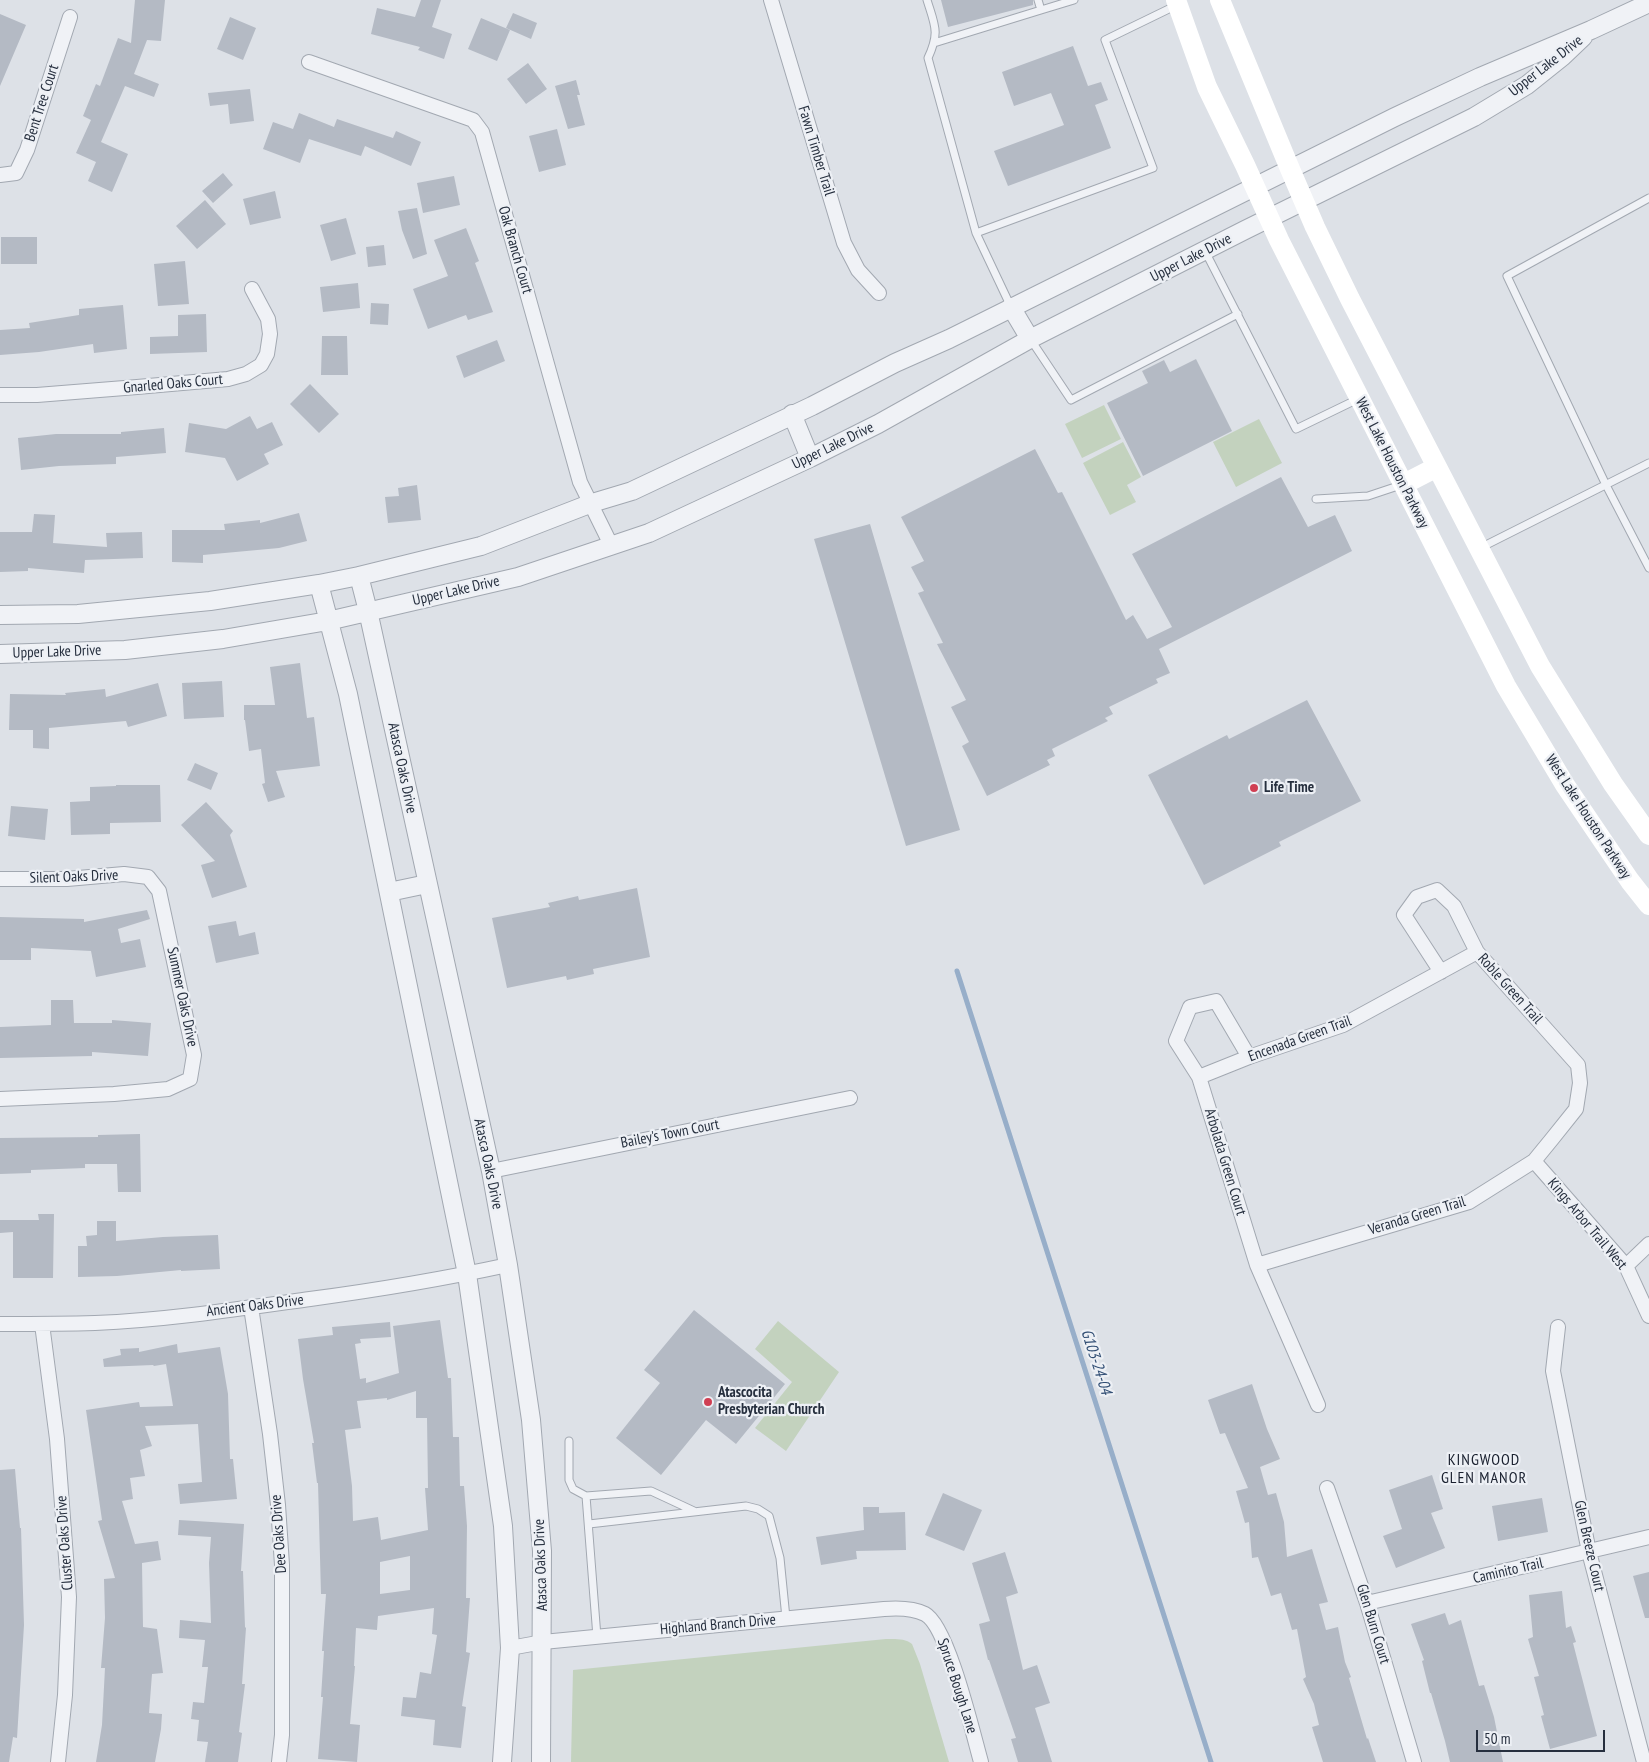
<!DOCTYPE html>
<style>
body{margin:0}
#map{position:relative;width:1649px;height:1762px;overflow:hidden;background:#dde1e7;font-family:"PT Sans Narrow",sans-serif}
canvas{display:block}
.scale{position:absolute;left:1476px;top:1730px;width:129px;height:22px;box-sizing:border-box;border:2px solid #262f3e;border-top:0;padding-left:6px;font-size:15px;line-height:18px;white-space:nowrap;color:#262f3e;-webkit-text-stroke:4px #edf0f5;paint-order:stroke}
</style>
<div id="map">
<canvas width="1649" height="1762"></canvas>
<div class="scale">50 m</div>
</div>
<script>
const c = document.querySelector('canvas').getContext('2d');
c.lineJoin = 'round';
function fill(path, color) { c.fillStyle = color; c.fill(path, 'evenodd'); }
function trace(path, color, width, dash) { c.strokeStyle = color; c.lineWidth = width; c.lineCap = dash ? 'butt' : 'round'; c.setLineDash(dash || []); c.stroke(path); }
function label(font, color, halo, rows, align = 'center') {
  c.font = font + ' "PT Sans Narrow",sans-serif'; c.lineWidth = 4.5; c.setLineDash([]); c.textBaseline = 'middle'; c.strokeStyle = halo; c.fillStyle = color; for (const [text, x, y, turn = 0] of rows) {
    c.save(); c.translate(x, y); c.rotate((+turn || 0) * Math.PI / 180); c.textAlign = isNaN(turn) ? turn : align; if (halo) c.strokeText(text, 0, 0); c.fillText(text, 0, 0); c.restore();
  }
}
fill(new Path2D(`
 M1104,405l17,34 -39,19 -17,-34z
 M1259,419l23,44 -46,24 -23,-45z
 M1123,442l18,35 -14,8 9,17 -26,13 -27,-52z
 M778,1321l61,51 -53,79 -31,-23 37,-46 -37,-33z
 M886,1639c8,0 19,-1 26,5l8,20 29,98h-378l2,-92z`), '#c3d2be');
trace(new Path2D(`
 M957,971l254,791`), '#97aec9', 5);
fill(new Path2D(`
 M135,0h30l-4,41 -14,-1 -13,34 25,10 -5,13 -29,-11 -24,56 27,12 -16,38 -24,-11 8,-19 -20,-9 15,-33 -8,-4 13,-32 4,2 18,-48 13,5z
 M421,0h20l-9,27 20,7 -8,25 -26,-9 2,-3 -49,-13 6,-26 38,9z
 M941,0h92v5l-85,22z
 M513,13l24,10 -6,16 -25,-11z
 M0,14l26,11 -26,61z
 M230,17l26,11 -13,32 -26,-11z
 M481,18l29,12 -13,31 -29,-12z
 M1073,46l15,40 13,-4 7,18 -13,5 16,43 -103,38 -14,-35 70,-26 -13,-32 -37,13 -12,-34z
 M528,63l19,26 -21,15 -19,-25z
 M576,80l4,15h-3l8,30 -17,4 -13,-43z
 M250,89l4,32 -24,3 -2,-20 -18,2 -2,-13z
 M299,113l35,14 3,-8 56,19 3,-7 25,11 -10,24 -46,-20 -4,10 -52,-17 -9,24 -37,-14 10,-27 20,7z
 M557,129l9,36 -27,7 -10,-36z
 M223,173l10,12 -20,18 -11,-12z
 M454,176l6,29 -37,8 -6,-30z
 M275,191l6,27 -31,7 -7,-26z
 M205,200l21,24 -29,25 -21,-23z
 M417,208l10,46 -14,5 -11,-29 -4,-19z
 M346,218l10,36 -25,7 -11,-36z
 M466,228l13,33 -4,2 18,49 -25,8 -2,-5 -38,14 -15,-40 35,-13 -14,-36z
 M1,237h36v27h-36z
 M384,245l2,20 -18,2 -2,-20z
 M185,261l4,43 -31,2 -4,-42z
 M358,283l2,25 -37,4 -3,-25z
 M371,303l18,1 -1,21 -18,-1z
 M123,305l4,44 -33,4 -1,-9 -54,8 -39,3v-25l30,-2 -1,-5 50,-8v-6z
 M206,314l1,38 -57,2v-17l28,-1v-21z
 M322,336h25l1,39h-27z
 M497,340l8,21 -41,17 -8,-22z
 M1196,359l36,72 -89,45 -36,-73 41,-20 -6,-12 22,-11 6,12z
 M310,384l29,30 -20,19 -29,-29z
 M250,416l7,13 15,-7 11,23 -19,9 5,10 -32,17 -12,-23 -40,-6 4,-29 37,6z
 M164,428l2,25 -50,4v7l-57,2 -38,4 -3,-32 38,-4h65v-2z
 M1035,449l23,44 4,-1 64,128 7,-5 14,24 25,-12 -40,-73 149,-77 27,50 27,-12 17,36 -193,98 11,24 -14,6 2,4 -49,24 4,7 -8,4 3,3 -56,28 3,7 -8,4 3,5 -63,31 -25,-50 7,-4 -18,-35 15,-7 -29,-56 6,-1 -25,-50 6,-2 -13,-24 13,-6 -23,-44z
 M417,485l4,35 -33,3 -3,-26 14,-1 -1,-8z
 M299,513l8,28 -28,7 -76,7v8l-31,-1v-32h53l-1,-6 36,-4v3z
 M34,514l21,1 -2,28 54,4 -1,-14 36,-1 1,26 -58,2 -1,13 -56,-5v3l-28,1v-40h32z
 M870,524l90,306 -54,16 -92,-307z
 M300,663l7,55 7,-1 6,49 -44,5 9,26 -17,5 -6,-18 3,-1 -4,-34 -12,2 -4,-31h-1v-15h31l-5,-38z
 M222,681l2,36 -40,2 -2,-36z
 M158,683l9,33 -39,11 -2,-6 -77,7v21l-16,-1v-18h-24l1,-36 56,1 -1,-2 40,-4 1,8z
 M1307,700l54,101 -82,41 2,4 -77,39 -56,-110 79,-40 2,4z
 M195,763l23,10 -7,17 -24,-10z
 M116,785h44l1,37 -51,1v11l-39,1 -1,-33 20,-1v-14l26,-1z
 M206,802l27,29 -3,4 17,52 -35,11 -11,-33 14,-4 -34,-36z
 M11,806l37,3 -3,31 -37,-4z
 M637,888l13,69 -57,12 1,5 -27,6 -1,-4 -59,12 -15,-70 58,-11 -2,-4 30,-7 1,4z
 M147,910l3,9 -32,10 3,14 19,-4 6,28 -50,10 -5,-26 -60,-3v12h-31v-43l84,2v3z
 M236,921l3,15 16,-4 4,22 -43,9 -8,-37z
 M51,1000h22l1,23h38v-3l39,3 -3,33 -56,-4v4l-92,2v-31l51,-2z
 M140,1134l1,58h-23l-1,-28h-32v4l-54,2v3l-31,1v-36l98,-1v-2z
 M38,1214h16l-1,64h-40v-46l-13,1v-13h39z
 M97,1221h19v20l47,-4 55,-2 2,34 -39,2v-1l-64,6 -39,1v-31h9l-1,-10 11,-1z
 M694,1310l91,74 -49,60 -30,-24 -45,55 -45,-37 44,-55 -16,-13z
 M440,1320l8,58h3l2,59h6l1,49h4l3,40 -1,72h4l-4,54 4,1 -8,53 4,1 -5,41 -28,-3 2,-25 -34,-4 2,-19 13,1 4,-26 11,2 6,-39 -5,-1 2,-26 -56,8 -1,14 -21,-2 -2,38h1l-5,58 10,1 -3,37 -39,-3 5,-62h-2l3,-46h-2l4,-57h-5l-3,-111h-1l-5,-40h2l-11,-64 -5,-40 35,-4 -1,-8 58,-5 1,15 -31,2 1,4 -6,1 5,35 6,-1v5l33,-10 -6,-47zM416,1391v27h11l1,70h-3l3,42 -47,10 -3,-23 -25,4 -1,-35 -7,-56 16,-2 -4,-27 30,-3v2zM410,1556v34l-30,4v-32z
 M177,1344l1,9 42,-6 8,47 2,65h3l4,40 -57,5 -2,-20 24,-2 -4,-58 -53,2 7,20 -12,4 5,26 -15,2 3,21 -11,2 13,43 23,-3 3,19 -19,3 1,64 14,2 6,44 -11,1 -3,39 13,1 -1,15 -6,33h-59l6,-37 3,-57h-4l4,-50 -1,-39 11,-1 -17,-57 4,-1 -16,-110 53,-8 1,5 33,-1 -7,-42 -12,2 -1,-1 -49,2 -1,-8 18,-4 -1,-6 19,-1v4z
 M1252,1384l15,45 13,30 -20,8 8,28 8,-2 8,29 3,35 25,-8 16,53 -9,2 7,26 12,-3 7,35 6,15 -2,1 18,61 1,-1 8,24h-53l-11,-35 7,-2 -5,-21 -11,-25 3,-2 -9,-48 -5,1 -11,-37 -10,3 -13,-39 -6,1 -3,-36 -4,1 -9,-32 12,-3 -23,-55 -5,1 -12,-34z
 M15,1469l5,59h1l3,97 -7,113 -4,-1 -4,25h-9v-292z
 M1432,1475l11,34 -12,4 14,35 -49,20 -13,-32 19,-7 -13,-39z
 M943,1493l39,17 -18,41 -39,-16z
 M1542,1498l6,34 -50,9 -6,-35z
 M863,1507h16v6l26,-1 1,38 -50,1 1,8 -36,6 -5,-28 48,-7z
 M179,1520l65,4 -3,47h2l2,56 1,1 -4,56h3l-6,48 3,1 -4,29h-33l3,-20 -11,-1 2,-21 -8,-1 2,-17 11,1 4,-36h-6l3,-27 -26,-2 1,-18 31,3 -2,-60 2,-26 -33,-2z
 M1005,1552l13,41 -12,4 17,73 14,-5 13,38 -15,5 17,54h-34l-7,-23 5,-1 -27,-78h-1l-9,-36 11,-3 -18,-58z
 M1649,1572v46h-4l-12,-42z
 M1562,1591l4,37 5,-2 5,16 -3,1 24,93 -47,13 -9,-33 3,-1 -10,-38 5,-1 -11,-37 5,-2 -4,-42z
 M1445,1613l4,12 12,-5 18,66 5,-1 10,32 9,45h-53l-5,-21 -14,-48h-1l-8,-32 2,-1 -13,-36z`), '#b4bac4');
const service = new Path2D(`
 M927,0c8,26 13,32 1,58l48,175 35,74
 M1038,0l3,10 33,-10
 M934,43l107,-33
 M1649,198l-142,78 99,209 43,83
 M976,233l177,-65 -48,-128 72,-35
 M1205,251l91,178 62,-30
 M1031,340l40,60 167,-86
 M1316,499l52,-3 33,-11
 M1480,548l169,-85
 M569,1441v39l4,9 13,7 65,-5 43,20
 M586,1496l11,141
 M589,1524l157,-18 12,3 11,7 11,42 6,60`);
const minor = new Path2D(`
 M771,0l73,243 14,27 21,23
 M309,62l164,58 9,12 98,350 31,63
 M0,175l16,-2 11,-23 43,-133
 M0,395h37l100,-8 91,-8 18,-5 15,-9 6,-11 3,-20 -2,-15 -16,-30
 M0,879h67l57,-5 24,3 11,14 35,164 -4,24 -22,10 -54,5 -114,5
 M1249,1057l-33,-56 -26,6 -14,34 23,36 58,188 61,140
 M1199,1077l50,-20 94,-32 134,-73
 M1534,1161l92,105 23,50
 M491,1171l359,-73
 M1257,1265l212,-63 65,-41 18,-22 24,-30 4,-26 -2,-18 -101,-113 -23,-46 -17,-16 -20,7 -13,18 37,57
 M1626,1266l23,-22
 M251,1307l19,127 8,71 4,60v170l-3,27
 M0,1324c32,0 63,0 95,-1 72,-3 144,-14 215,-24 67,-9 133,-20 198,-34
 M42,1324l15,115 12,158 -4,98 -7,67
 M1558,1327l-5,44 36,181 55,210
 M1327,1488l40,115 47,159
 M1367,1603l282,-66
 M510,1648l33,-6 341,-33c12,-1 29,-1 41,5 23,12 48,120 56,148`);
const tertiary = new Path2D(`
 M1011,307l19,32
 M792,414l18,44
 M359,576l9,35 123,560 17,94 23,155 11,131 -1,211
 M319,584l29,110 119,580 36,252 7,122 -8,114
 M0,615l78,-1 132,-13 109,-17 40,-8 122,-30 111,-43 40,-12 180,-85 83,-43 54,-24 446,-222 85,-40 111,-47 58,-27
 M0,654l125,-4 98,-11 105,-18 190,-44 131,-44 161,-75 68,-34 152,-85 215,-109 229,-113 53,-32 35,-28 21,-20
 M389,892l38,-8`);
trace(service, '#a2a8b1', 9);
trace(minor, '#a2a8b1', 16);
trace(tertiary, '#a2a8b1', 20);
trace(service, '#f0f2f6', 7);
trace(minor, '#f0f2f6', 14);
trace(tertiary, '#f0f2f6', 18);
trace(new Path2D(`
 M1176,0l31,87 38,78 34,75 227,446 59,99 65,96 19,24
 M1220,0l70,169 25,58 35,72 190,367 73,118 36,51
 M1404,484l33,-17`), '#fff', 20);
for (const [x, y, r, color] of [
 [1254,788,5,"#d03f53"],
 [708,1402,5,"#d03f53"]
]) { const dot = new Path2D(); dot.arc(x, y, r, 0, 2 * Math.PI); c.fillStyle = color; c.fill(dot); trace(dot, '#edf0f5', 2); }
label('15px', '#262f3e', '#edf0f5', [
 ["Upper Lake Drive",1546,66,-38],
 ["Bent Tree Court",42,103,-72],
 ["Fawn Timber Trail",816,151,73],
 ["Oak Branch Court",515,250,74],
 ["Upper Lake Drive",1191,258,-27],
 ["Gnarled Oaks Court",173,384,-5],
 ["Upper Lake Drive",833,446,-26],
 ["West Lake Houston Parkway",1392,463,63],
 ["Upper Lake Drive",456,591,-13],
 ["Upper Lake Drive",57,652,-2],
 ["Atasca Oaks Drive",402,768,78],
 ["West Lake Houston Parkway",1588,817,57],
 ["Silent Oaks Drive",74,877,-2],
 ["Roble Green Trail",1510,989,48],
 ["Summer Oaks Drive",182,997,78],
 ["Encenada Green Trail",1300,1039,-20],
 ["Bailey's Town Court",670,1134,-11],
 ["Arbolada Green Court",1225,1162,73],
 ["Atasca Oaks Drive",488,1164,78],
 ["Veranda Green Trail",1417,1216,-17],
 ["Kings Arbor Trail West",1587,1224,50],
 ["Ancient Oaks Drive",255,1306,-7],
 ["Dee Oaks Drive",279,1534,-94],
 ["Cluster Oaks Drive",65,1543,-94],
 ["Glen Breeze Court",1589,1546,77],
 ["Atasca Oaks Drive",541,1565,-92],
 ["Caminito Trail",1508,1571,-13],
 ["Glen Burn Court",1373,1624,73],
 ["Highland Branch Drive",718,1625,-5],
 ["Spruce Bough Lane",957,1686,72]
]);
label('bold 15px', '#262f3e', '#edf0f5', [
 ["Life Time",1264,788],
 ["Atascocita",718,1393],
 ["Presbyterian Church",718,1410]
], 'left');
label('italic 16px', '#304d73', '#edf0f5', [
 ["G103-24-04",1096,1362,72]
]);
c.letterSpacing = '1px';
label('16px', '#19202f', '#edf0f5', [
 ["KINGWOOD",1484,1460],
 ["GLEN MANOR",1484,1478]
]);
c.letterSpacing = '0px';
</script>
